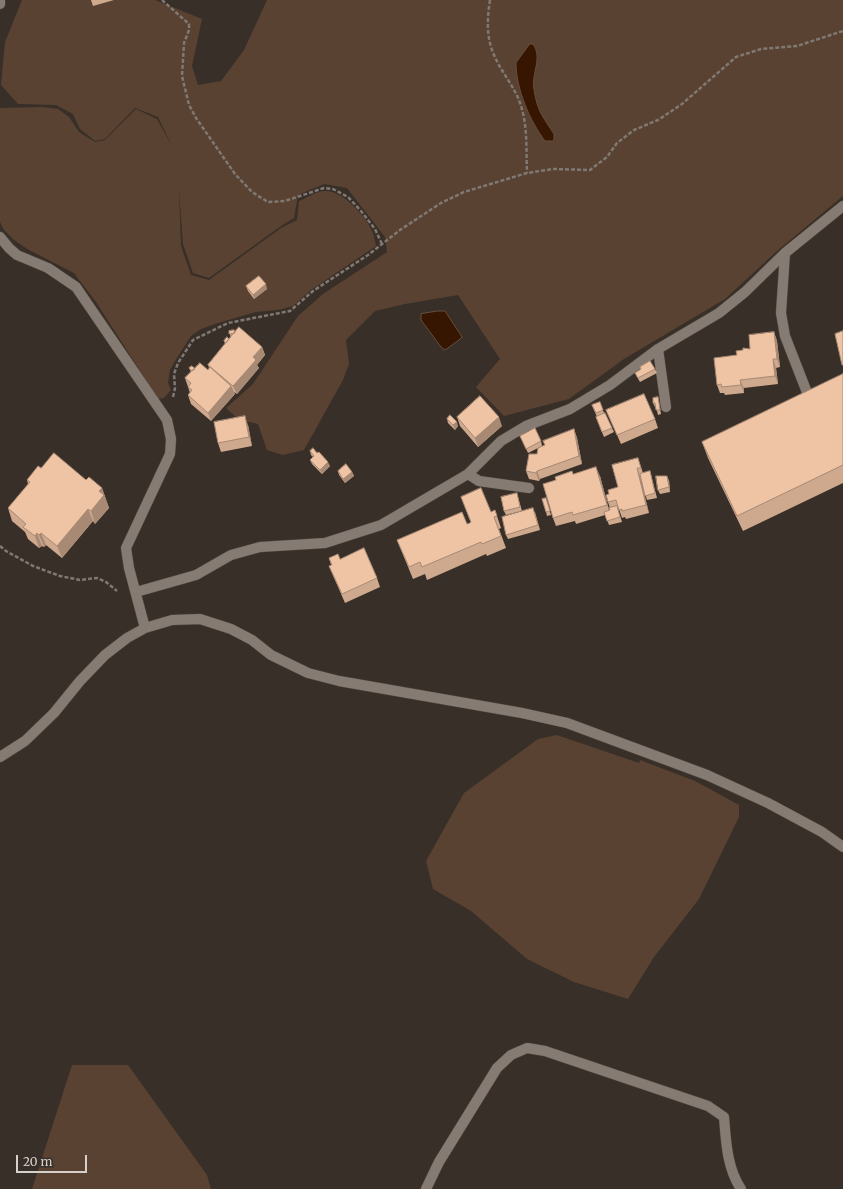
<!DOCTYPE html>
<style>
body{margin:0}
#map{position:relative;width:843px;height:1189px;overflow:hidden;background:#382f28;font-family:Merriweather,serif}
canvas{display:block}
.scale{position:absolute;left:16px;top:1155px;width:71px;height:18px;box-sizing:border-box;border:2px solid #d6d0cc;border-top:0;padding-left:5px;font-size:12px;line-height:14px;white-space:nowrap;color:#d6d0cc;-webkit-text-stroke:3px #382f28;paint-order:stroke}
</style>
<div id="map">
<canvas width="843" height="1189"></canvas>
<div class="scale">20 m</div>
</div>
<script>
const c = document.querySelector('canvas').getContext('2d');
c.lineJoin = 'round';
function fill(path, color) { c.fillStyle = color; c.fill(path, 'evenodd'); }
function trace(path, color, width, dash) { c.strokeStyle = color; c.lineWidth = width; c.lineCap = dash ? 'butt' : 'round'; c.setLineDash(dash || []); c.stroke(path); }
fill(new Path2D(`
 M22,0h133l47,19 -10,47 6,19 23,-4 23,-31 23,-50h576v196l-66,55 -52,48 -101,60 -55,40 -65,17 -28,-29 24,-28 -42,-64 -53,9 -30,7 -29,29 3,24 -6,16 -39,70 -21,5 -16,-5 -9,-26 -20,-5 -12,-11 27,-24 45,-68 25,-22 64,-42 -2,-15 -38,-49 -23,-4 -26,11 -4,23 -13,8 -72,52 -16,-5 -10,-29 -4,-54 -7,-44 -14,-29 -23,-9 -30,31 -10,2 -15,-12 -7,-15 -17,-9 -38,-1 -17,-19 4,-43z
 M43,107l15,2 11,8 10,15 16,10 10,-2 31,-31 21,10 15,27 7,44 2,56 10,29 18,5 72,-52 16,-8 2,-19c8,-3 17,-10 26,-10 17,-1 41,25 47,40 2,4 3,10 4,15l-65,44 -18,16 -15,4 -22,2 -38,11 -17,6 -10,7 -16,25 -5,9 -2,13 3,7 -7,8 -6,1 -62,-97 -22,-29 -45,-23 -15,-10 -10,-10 -4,-8v-114z
 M557,735l82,28 1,-3 55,21 44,24v12l-40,82 -45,58 -26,42 -54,-17 -47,-23 -56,-48 -38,-22 -7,-28 38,-68 74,-54z
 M72,1065h56l79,110 4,14h-179z`), '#594231');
const water = new Path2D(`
 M530,44h3c10,15 -2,29 1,45 3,22 9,28 20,45v5l-1,2h-8c-15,-20 -29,-52 -29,-78z
 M438,311h7l17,26 -3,3 -14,10 -4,-3 -20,-27v-6z`);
fill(water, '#361600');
trace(water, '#664e3d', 1);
const minor = new Path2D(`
 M0,4v-4
 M0,237l9,11 8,7 31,13 28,19 91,133 4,19 -1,15 -44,94 3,20 16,60
 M785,253l-4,60 4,23 23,59
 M658,349l8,58
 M468,474l11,7 50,7
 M136,592l60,-17 35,-20 29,-8 65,-4 56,-18 87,-51 33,-33 25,-15 44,-17 40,-24 48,-36 61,-36 26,-21 40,-39 58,-47
 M0,757l25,-16 29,-28 26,-32 25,-26 22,-17 18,-10 27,-8 28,-1 31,10 21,11 19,15 37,18 31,8 183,32 45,10 140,52 61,28 54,29 21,15
 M426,1189l13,-27 58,-94 14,-13 16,-7 18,3 163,55 16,11c2,25 3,51 17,72`);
trace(minor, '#524b45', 11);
trace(new Path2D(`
 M162,0l27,24v6l-5,13 -2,33 7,29 7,13 39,56 17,18 16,10 17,-1 39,-13 9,1 15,8 13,14 14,18 7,15
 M490,0c-3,19 -4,39 5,57 7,16 19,29 25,46 8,22 6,47 7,70
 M173,397l2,-9 -1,-14 4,-11 15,-23 35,-17 62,-12 23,-20 55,-36 32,-25 41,-27 23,-11 63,-19 26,-4 37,1 17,-13 10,-14 17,-13 24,-10 24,-16 54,-47 25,-8 36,-3 46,-15
 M0,546l6,5 27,15 27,10 20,4 17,-2 9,4 11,9`), '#807872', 2.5, [4, 2]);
trace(minor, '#867b73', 10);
fill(new Path2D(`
 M91,0h23l-21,6z
 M246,286l21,3 -13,10 -6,-8z
 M229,331l6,2 27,14 3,8 -8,10 2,3 -22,26 -3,-2 1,2 -24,27 -20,-17 -3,-9 2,-2 -5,-15 6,-6 -2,-4 19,2 1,-2 -1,-3 17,-21 -1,-3 5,-2 2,-1z
 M774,332l3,9 3,26 -4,1 2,16 -34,4v5l-19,2 -1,-2h-4l-3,-8 20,-30 13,-6z
 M640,367l15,2 2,4 -17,9 -3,-5 -2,-4 5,-3z
 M843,374v109l-100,48 -35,-73 -6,-16z
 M659,401l2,13 -3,1 -2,-8h-1l-2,-4z
 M600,402l4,11 8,15 2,4 -10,5 -8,-20h1l-5,-12z
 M606,410l49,9 3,9 -37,16z
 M457,417l45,9 -24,21 -18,-21z
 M447,419l11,7 -3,4 -7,-7z
 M248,425l4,21 -31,6 -3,-9z
 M574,429l3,9 5,26 -42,15 -1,2 -10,-2 -3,-8 19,-26z
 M520,436l21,5 1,5 -14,7z
 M310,451l7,2 13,13 -8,8 -10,-10 -2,-4 3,-3 -2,-2z
 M612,465l29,2 2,6 7,-2 7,27 -10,2 -7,-23 9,36 -23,6 -1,-2 -3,1 -3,-9h-1l4,13 -13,3 -4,-10 -29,9 -1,-3 -19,5 -3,-8 20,-44 27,2 9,34 1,-2 -2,-6 1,-8 9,-7z
 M41,468l45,12 16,8 7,20 -14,16 -2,-3 -31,37 -16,-13 -2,2 -2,-1 -3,2 -11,-9 -3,-7 -13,-11 -4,-13 20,-24 -1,-4z
 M338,471l14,1 2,4 -9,7 -6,-8z
 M669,480l1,12 -10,2 -2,-4z
 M461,497l30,15 6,4 4,12 -2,1 7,19 -19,8 -1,-2 -59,26 -2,-6 -12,5 -16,-39 70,-16 4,-1z
 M518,497l4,14 -16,4 -2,-4z
 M547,502l4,13 -4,1 -1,-4z
 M535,512l5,18 -32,9 -2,-4z
 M329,558l11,1 37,19 3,9 -35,16 -16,-37 2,-1z`), '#cea98e');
fill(new Path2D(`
 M266,284l1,5 -13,10 -1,-4z
 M774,332l3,9 3,26 -3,-8z
 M262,347l3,8 -8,10 2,3 -22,26 -4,-8 20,-29z
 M773,359l3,9 2,16 -3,-8z
 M740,380l4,8v5l-3,-8z
 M231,386l4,8 -24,27 -3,-8z
 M245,416l3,9 4,21 -3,-9z
 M499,417l3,9 -24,21 -3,-9z
 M457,422l1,4 -3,4 -2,-5z
 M574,429l3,9 5,26 -3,-8z
 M328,462l2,4 -8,8 -2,-4z
 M596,467l4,9 10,37 -3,-8z
 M637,468l3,9 9,36 -3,-8z
 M537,471l3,8 -1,2 -3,-8z
 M352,472l2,4 -9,7 -2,-4z
 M667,476l2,4 1,12 -1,-5z
 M102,488l7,20 -14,16 -4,-13 8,-20z
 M88,509l5,12 -31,37 -5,-12z
 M37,533l5,13 -3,2 -4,-12z
 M41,533l5,12 -2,2 -5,-12z`), '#a78974');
const building = new Path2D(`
 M259,276l7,8 -13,11 -7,-9z
 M239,327l23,20 -9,10 3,3 -23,26 -25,-21z
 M234,330l1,3 -6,1v-3z
 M843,331v34h-1l-7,-31z
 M774,332l3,27h-4l2,17 -35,4 1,5 -19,2 -1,-3 -4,1 -3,-27 23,-3 -1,-4 7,-1v-2l7,1 -1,-14z
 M227,337l2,2 -3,4 -2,-2z
 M650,361l5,8 -17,9 -3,-5 6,-4 -1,-2z
 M200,363l8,7 2,-3 21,19 -23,27 -20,-18 4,-5 -4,-3 3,-4 -6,-5z
 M192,366l3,3 -3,2 -3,-3z
 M843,374v91l-106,51 -35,-74z
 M644,394l11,25 -38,16 -11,-25z
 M480,396l19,21 -24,21 -18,-21z
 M658,397l2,13h-4l-1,-7h-2v-5z
 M600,402l3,8 -7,3 -4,-8z
 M605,413l7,15 -10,4 -6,-15z
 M450,415l7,7 -4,3 -6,-6z
 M245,416l4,21 -31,6 -4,-21z
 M535,428l6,13 -15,8 -6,-13z
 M574,429l5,27 -42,15 -1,2 -10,-2 3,-17h8l1,-6 7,-3 -2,-4z
 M313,448l4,5 2,-1 9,10 -8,8 -10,-10 4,-4 -4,-5z
 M54,453l32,27 3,-3 13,11 -3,3 5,4 -13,16 -3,-2 -31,37 -16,-13 -2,2 -2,-2 -2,3 -12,-9 3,-3 -18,-16 22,-26 -3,-2 11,-14 3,2z
 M638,458l3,10h-4l9,37 -24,6v-2l-3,1 -3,-10 -8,2 -2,-7 3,-1 -1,-4 10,-3 -6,-22z
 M346,464l6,8 -9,7 -5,-8z
 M596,467l11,38 -34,10 -1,-3 -19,6 -10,-34 13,-4 -1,-3 17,-6 1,3z
 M650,471l5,22 -10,3 -5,-22z
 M656,476h11l2,11 -11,3z
 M481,488l10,24 4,-2 2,6 -3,1 7,19 -19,8 -1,-2 -59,25 -2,-5 -11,5 -12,-27 65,-28 5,12 3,-1 1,-1 -10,-25z
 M517,493l3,14 -16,4 -3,-14z
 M546,498l4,13 -4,1 -4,-13z
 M617,506l3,11 -13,4 -3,-9 6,-2 -1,-2z
 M533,508l5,17 -32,10 -4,-18z
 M364,548l13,30 -35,16 -13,-28 3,-1 -3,-7 9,-4 2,5z`);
fill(building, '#efc4a5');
trace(building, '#a78974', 1);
</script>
